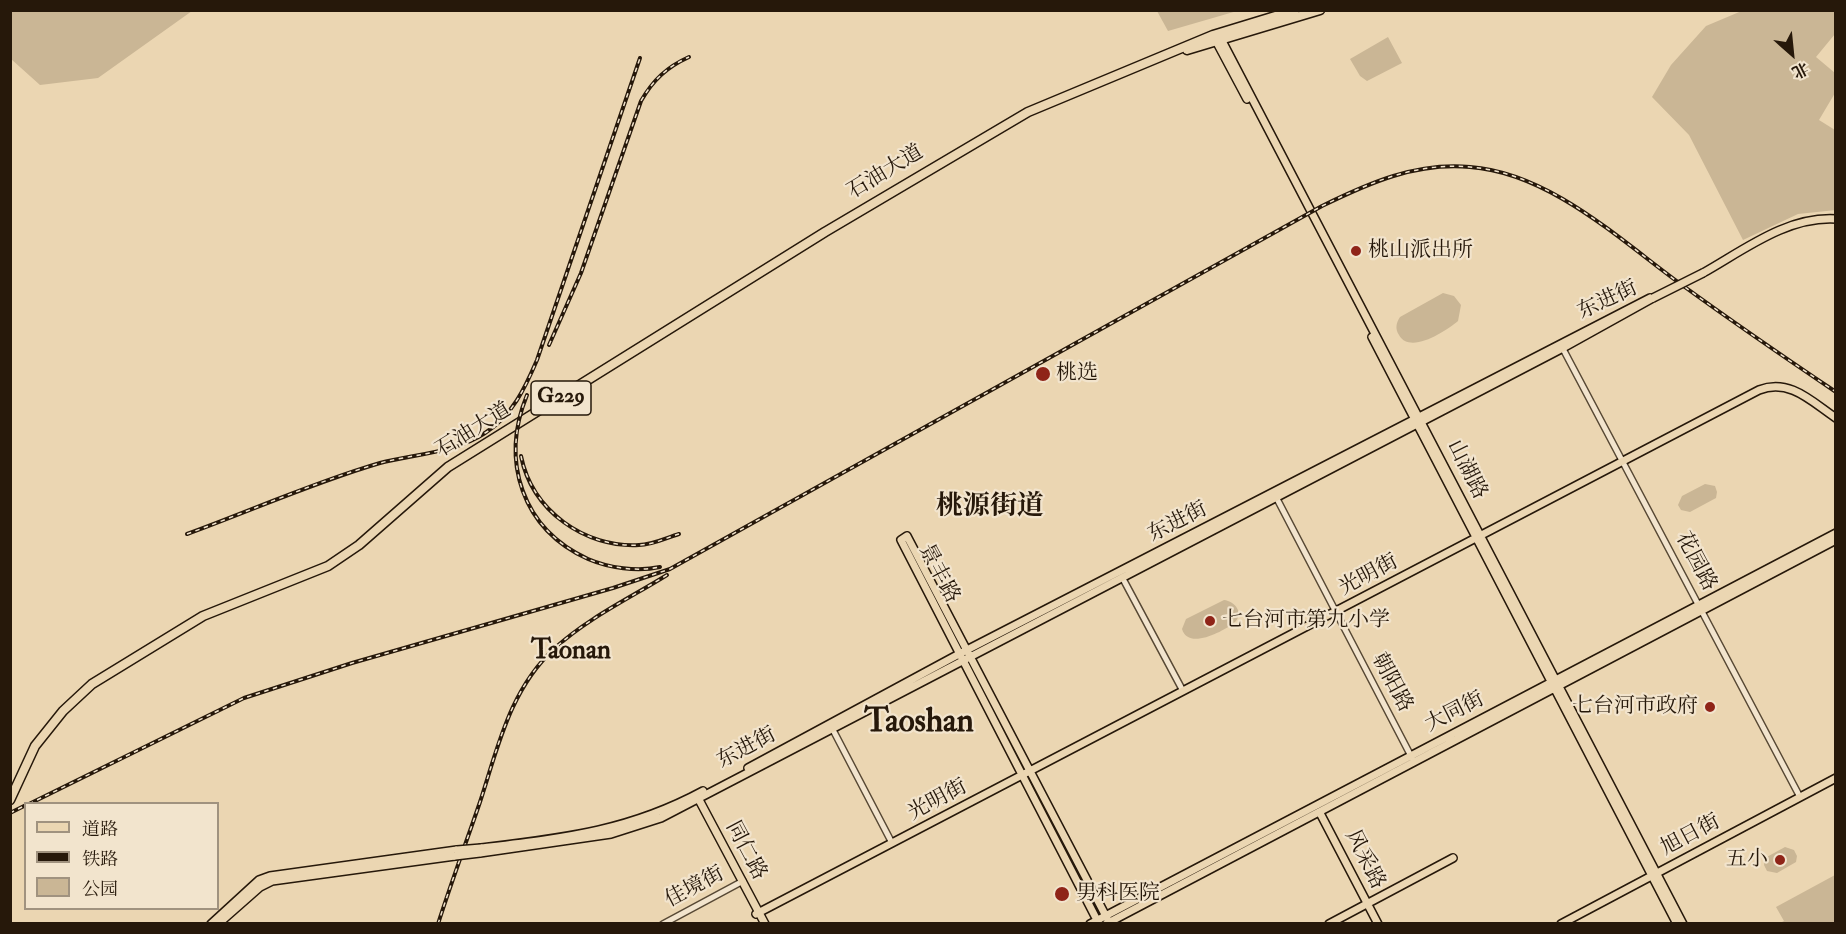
<!DOCTYPE html>
<meta charset="utf-8">
<style>
body{margin:0}
#map{position:relative;width:1846px;height:934px;overflow:hidden;background:#ebd6b2;font-family:"IM FELL Double Pica","Noto Serif SC",serif}
canvas{display:block}
.frame{position:absolute;inset:0;border:12px solid #26180a;pointer-events:none}
.legend{position:absolute;left:24px;top:802px;width:195px;height:108px;box-sizing:border-box;background:#f2e4cd;border:2px solid #a0927f;margin:0;padding:8px 10px;list-style:none;font-size:18px;color:#26180a}
.legend li{display:flex;align-items:center;gap:12px;height:30px}
.legend b{width:30px;border:2px solid #a0927f}
.north{position:absolute;left:1762px;top:24px;width:60px;height:60px;-webkit-text-stroke:4px #f2e4cd;paint-order:stroke;rotate:153deg;font-size:16px;font-weight:700;line-height:24px;text-align:center;color:#26180a}
.north::after{content:'';display:block;margin:auto;width:21px;height:27px;background:#26180a;clip-path:polygon(50% 0,100% 100%,50% 72%,0 100%)}
</style>
<div id="map">
<canvas width="1846" height="934"></canvas>
<div class="frame"></div>
<ul class="legend">
<li><b style="height:8px;background:#ebd6b2"></b>道路</li>
<li><b style="height:8px;background:#26180a"></b>铁路</li>
<li><b style="height:16px;background:#cab695"></b>公园</li>
</ul>
<div class="north">北</div>
</div>
<script>
const c = document.querySelector('canvas').getContext('2d');
c.lineJoin = 'round';
function fill(path, color) { c.fillStyle = color; c.fill(path, 'evenodd'); }
function trace(path, color, width, dash) { c.strokeStyle = color; c.lineWidth = width; c.lineCap = dash ? 'butt' : 'round'; c.setLineDash(dash || []); c.stroke(path); }
function label(font, color, halo, rows, align = 'center') {
  c.font = font + ' "IM FELL Double Pica","Noto Serif SC",serif'; c.lineWidth = 4.5; c.setLineDash([]); c.textBaseline = 'middle'; c.strokeStyle = halo; c.fillStyle = color; for (const [text, x, y, turn = 0] of rows) {
    c.save(); c.translate(x, y); c.rotate((+turn || 0) * Math.PI / 180); c.textAlign = isNaN(turn) ? turn : align; if (halo) c.strokeText(text, 0, 0); c.fillText(text, 0, 0); c.restore();
  }
}
fill(new Path2D(`
 M11,10h181v1l-94,67 -58,7 -29,-26z
 M1744,10l91,1v23l-19,23 19,16v20l-16,27 16,10 1,80 -38,4 -55,26 -54,-105 -37,-38 19,-32 35,-39z
 M1157,11h80l-69,20z
 M1388,37l14,26 -35,18 -7,-5 -10,-17z
 M1443,293l11,3 7,9 -3,16c-12,10 -48,34 -59,14 -4,-6 -3,-12 1,-18z
 M1705,484l10,2 2,6 -1,6 -26,14 -9,-2 -3,-5 4,-9z
 M1224,600c11,1 21,14 10,23 -12,9 -46,27 -52,6l4,-10z
 M1785,847l9,3 3,6 -1,6 -19,11 -10,-2 -3,-6 1,-7z
 M1835,875v48h-55l4,-2 -8,-14z`), '#cab695');
const minor = new Path2D(`
 M1562,347l238,450
 M1275,495l137,263
 M1122,577l61,114
 M832,728l60,115
 M663,924l80,-43`);
const major = new Path2D(`
 M1219,35l464,889
 M1214,37l33,62
 M1703,273c41,-23 84,-57 133,-54
 M1372,337l305,587
 M748,768l213,-115 689,-355
 M697,796l68,128
 M1320,813l58,111
 M481,848c83,-10 148,-17 222,-57
 M480,853l131,-19 50,-16 902,-470 90,-50
 M756,914l1003,-524c31,-12 53,12 77,28
 M211,924l48,-44 11,-4 187,-26
 M218,924l42,-37 12,-6 183,-25
 M1090,924l746,-391
 M1099,924l-198,-384 6,-4 203,388
 M1106,924l730,-384
 M1329,924l124,-66
 M1561,924l275,-146`);
const highway = new Path2D(`
 M1187,50l133,-40
 M10,800l25,-54 28,-35 29,-27 111,-68 125,-50 31,-21 89,-78 377,-235 203,-120 185,-77 82,-25`);
trace(minor, '#574834', 8);
trace(major, '#26180a', 10);
trace(highway, '#26180a', 11);
trace(minor, '#f2e4cd', 5);
trace(major, '#ebd6b2', 7);
trace(highway, '#ebd6b2', 8);
const rail = new Path2D(`
 M549,345l32,-72 60,-172c12,-21 26,-34 48,-44
 M527,395c-27,66 -5,134 61,164 21,9 49,13 72,8
 M521,456c11,55 64,92 118,89 13,0 27,-7 40,-11
 M187,534c63,-23 128,-52 193,-71 34,-9 75,-10 105,-30 27,-17 40,-45 52,-73l103,-302
 M29,804l215,-106 108,-35 261,-75 57,-19 652,-363c47,-23 94,-44 148,-39 80,6 150,73 212,118 51,37 102,72 154,107
 M10,813l16,-8
 M438,924c13,-41 28,-81 42,-122 18,-55 30,-113 75,-154 33,-30 75,-50 112,-73`);
trace(rail, '#26180a', 4);
trace(rail, '#f2e4cd', 1.5, [4.5]);
const majorBridge = new Path2D(`
 M1653,298l50,-25
 M457,850l24,-2
 M455,856l25,-3`);
trace(majorBridge, '#26180a', 10, []);
trace(majorBridge, '#ebd6b2', 7);
for (const [x, y, r, color] of [
 [1356,251,6,"#8f2418"],
 [1043,374,8,"#8f2418"],
 [1210,621,6,"#8f2418"],
 [1710,707,6,"#8f2418"],
 [1780,860,6,"#8f2418"],
 [1062,894,8,"#8f2418"]
]) { const dot = new Path2D(); dot.arc(x, y, r, 0, 2 * Math.PI); c.fillStyle = color; c.fill(dot); trace(dot, '#f2e4cd', 2); }
for (const [x, y, w] of [
 [561,398,60]
]) { const box = new Path2D(); box.roundRect(x - w / 2, y - 17, w, 34, 4.5); c.fillStyle = '#f2e4cd'; c.fill(box); trace(box, '#26180a', 1.5); }
label('bold 20px', '#26180a', null, [
 ["G229",561,398]
]);
label('21px', '#26180a', '#f2e4cd', [
 ["石油大道",886,173,-31],
 ["东进街",1608,301,-25],
 ["石油大道",474,431,-32],
 ["山湖路",1466,470,63],
 ["东进街",1178,523,-27],
 ["花园路",1695,562,62],
 ["景丰路",938,574,62],
 ["光明街",1369,576,-28],
 ["朝阳路",1391,683,62],
 ["大同街",1455,713,-27],
 ["东进街",747,749,-28],
 ["光明街",938,801,-28],
 ["旭日街",1691,836,-28],
 ["同仁路",745,851,62],
 ["风采路",1364,860,63],
 ["佳境街",695,888,-28]
]);
label('21px', '#26180a', '#f2e4cd', [
 ["桃山派出所",1368,251],
 ["桃选",1056,374],
 ["七台河市第九小学",1222,621],
 ["七台河市政府",1698,707,"right"],
 ["五小",1768,860,"right"],
 ["男科医院",1076,894]
], 'left');
label('bold 27px', '#26180a', '#f2e4cd', [
 ["桃源街道",990,508],
 ["Taonan",571,652]
]);
label('bold 33px', '#26180a', '#f2e4cd', [
 ["Taoshan",919,724]
]);
</script>
